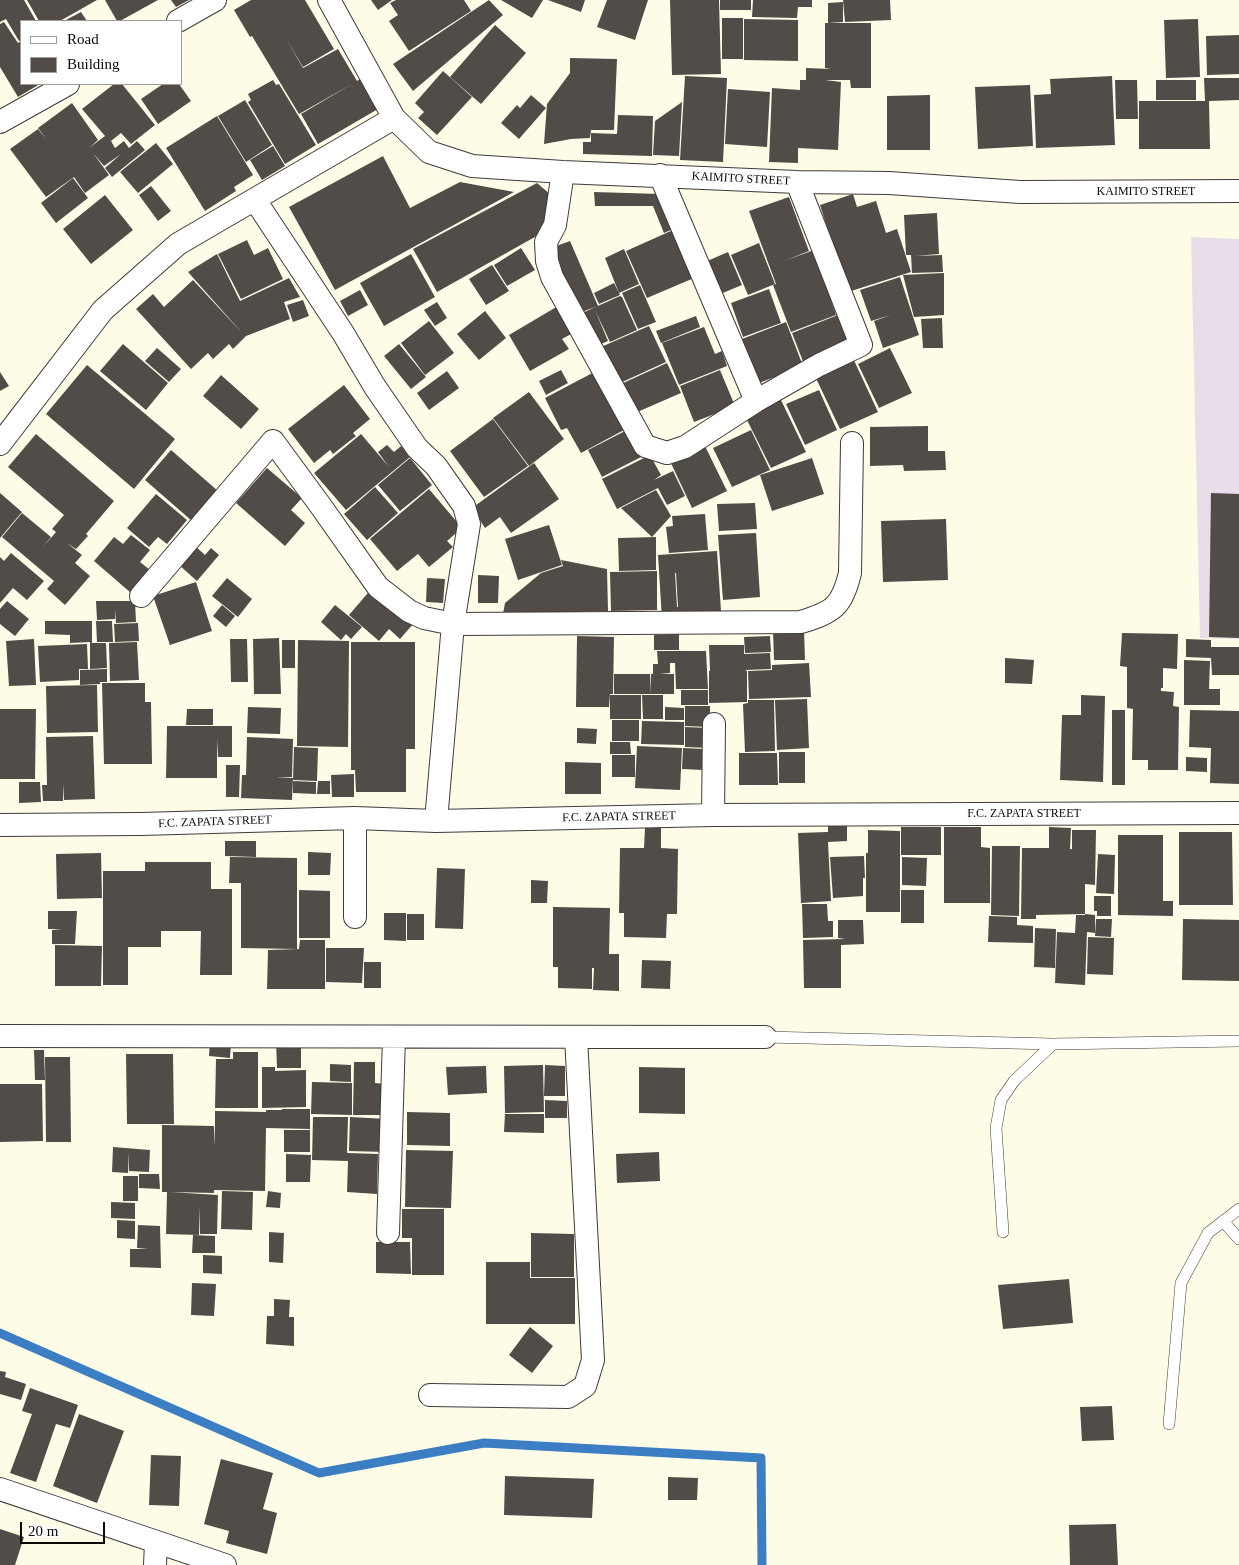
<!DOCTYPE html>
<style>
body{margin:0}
#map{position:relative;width:1239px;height:1565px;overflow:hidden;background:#fefce7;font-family:Georgia,serif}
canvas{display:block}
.legend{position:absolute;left:20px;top:20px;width:162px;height:65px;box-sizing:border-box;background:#fff;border:1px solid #9d9d9d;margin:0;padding:6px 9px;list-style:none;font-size:15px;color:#090909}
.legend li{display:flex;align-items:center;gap:10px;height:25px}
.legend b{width:25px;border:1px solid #9d9d9d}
.scale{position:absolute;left:20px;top:1522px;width:85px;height:22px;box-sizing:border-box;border:2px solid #090909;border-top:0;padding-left:6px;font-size:15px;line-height:18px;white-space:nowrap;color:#090909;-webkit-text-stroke:4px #fff;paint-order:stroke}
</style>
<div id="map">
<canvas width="1239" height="1565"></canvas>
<ul class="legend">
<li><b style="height:6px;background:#fff"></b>Road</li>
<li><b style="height:14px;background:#514c47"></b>Building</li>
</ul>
<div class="scale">20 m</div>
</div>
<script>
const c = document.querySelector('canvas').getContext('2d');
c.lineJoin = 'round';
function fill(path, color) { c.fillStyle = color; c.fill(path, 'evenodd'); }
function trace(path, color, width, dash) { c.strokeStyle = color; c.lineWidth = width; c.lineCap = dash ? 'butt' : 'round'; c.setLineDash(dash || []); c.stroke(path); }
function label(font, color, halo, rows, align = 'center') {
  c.font = font + ' Georgia,serif'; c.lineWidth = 5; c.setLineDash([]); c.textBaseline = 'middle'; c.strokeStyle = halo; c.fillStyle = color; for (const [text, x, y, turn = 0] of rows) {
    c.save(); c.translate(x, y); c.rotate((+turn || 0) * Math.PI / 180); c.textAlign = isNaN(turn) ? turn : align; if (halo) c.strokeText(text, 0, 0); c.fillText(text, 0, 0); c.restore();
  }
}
fill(new Path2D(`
 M1191,237l48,2v400l-39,-1z`), '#e8dde8');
trace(new Path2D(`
 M0,1333l319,140 165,-30 277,15 1,107`), '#3b7ec4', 9);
fill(new Path2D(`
 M0,0h24l12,21h-15v19l-2,1 -13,-22 -6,3z
 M27,0h70l-37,21h-21z
 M105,0h53l-38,21h-3z
 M171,0h18l-13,7z
 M251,0h54l29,49 -31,18 -17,-28 17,29 35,-19 19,32 3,-2 18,30 -60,35 -17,-30 51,-30 -53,30 -47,-78 -2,1 -16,-27z
 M371,0h21l-14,10z
 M396,0h68l7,11 -62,40 -20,-30 9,-6 -8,-12z
 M489,0l14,15 -90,76 -20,-27z
 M501,0h42l-11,18z
 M548,0h37l-4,12z
 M607,0h41l-13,40 -38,-13z
 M670,0h49l2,74 -49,1z
 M720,0h31v10h-31z
 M753,0h59v7h-14l-1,11 -45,-1z
 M843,0h47l1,20 -46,2z
 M843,2v20l-15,1v-20z
 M81,12l6,9h-23z
 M722,18h21v41h-21z
 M744,19l54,1v41l-54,-1z
 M1198,19l2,58 -34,1 -2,-58z
 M4,22l14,21 3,-2v43h19l-22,13 -18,-30v-43z
 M825,23h46v65h-20l-1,-8h-25l16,2 -3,68 -40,-2v15l-29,-1 3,-74 28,2v-10h6v-12l25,1 -6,-1z
 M495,25l31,28 -45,51 -31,-27z
 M1239,35v39l-32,1 -1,-39z
 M570,58l47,1 -3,71h-23l-1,8 -19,1 -27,5 3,-40 23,-31z
 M443,71l29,26 -35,38 -19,-17 6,-6 -9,-9z
 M685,76l42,2 -4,84 -43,-2z
 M1112,76l3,69 -79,3 -2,-53 17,-1 -1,-15z
 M1204,78h35v22l-30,1 1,48h-71v-48h66z
 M273,80l3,5 3,-1 37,61 -31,19 -37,-62 3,-2 -3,-6z
 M1115,80h22l1,39h-22z
 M1156,80h40v20h-40z
 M114,84h8l33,41 -24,19 -10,-11 -10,8 4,7 9,-7 5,7 8,-7 8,9 -33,27 -7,-9 16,-14 -17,12 -11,-13 16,22 -24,18 -11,-16 -28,20 -36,-48 28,-20 9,11 -9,-12 34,-25 26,37 -9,8 16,-12 -23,-27z
 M163,84h16l12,17 -33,23 -17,-25z
 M1030,85l3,61 -55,3 -3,-62z
 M728,89l42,3 -3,55 -42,-3z
 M531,95l15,13 -27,31 -18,-16 16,-18 3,3z
 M930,95v55h-43v-54z
 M245,100l27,45 -26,17 -28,-46z
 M682,102l-3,54 -26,-1 2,-34z
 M618,115l35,1 -1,40 -69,-2v-12h8v-9l26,1z
 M217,116l36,59 -19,12 2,4 -31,20 -39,-63z
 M156,143l17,21 -35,29 -18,-21z
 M273,146l12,20 -23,14 -12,-20z
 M383,156l27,52 50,-26 54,10 -179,98 -46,-83z
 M73,178l15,20 -32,25 -15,-20z
 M537,183l14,12 -9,38 -105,59 -24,-43z
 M151,186l20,25 -13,10 -19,-26z
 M594,192l66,2 13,35 -9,4 -11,-27h-58z
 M853,194l4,13 19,-6 10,32 11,-4 14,43 -63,20 -28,-87z
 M105,195l28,35 -42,34 -28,-35z
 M789,197l20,54 -25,10 30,-11 22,65 -45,17 -18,-47 3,-1 -27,-73z
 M937,213l2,41 -24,2 27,-1 1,17 -31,1 -1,-18h-5l-2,-40z
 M673,230l21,48 -47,20 -21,-47z
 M247,240l7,15 14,-7 15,31 -42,20 -23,-45z
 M570,241l28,65 -19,7 -28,-65z
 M759,243l16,41 -27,11 -17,-40z
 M521,248l14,22 -28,16 -13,-21z
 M624,249l15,35 -20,9 -14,-35z
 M728,252l14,33 -24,10 -13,-33z
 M217,254l23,47 49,-23 11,19 -16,5 6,17 -44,17 -13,13 -4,-5 -16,15 -5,-6 -17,16 -55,-60 17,-15 11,13 29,-27 50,54 -55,-62z
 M411,254l24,43 -51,29 -24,-43z
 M492,265l17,26 -23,14 -17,-26z
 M944,273v42l-30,2 -11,-42z
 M900,277l19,58 -36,13 -9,-27 17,-6 -20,6 -11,-31z
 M614,283l6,12 -21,9 -5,-11z
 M640,285l16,37 -18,7 -16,-36z
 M769,289l12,34 -38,14 -12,-34z
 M360,290l8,15 -20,11 -8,-15z
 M620,296l2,1 15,33 -27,12 -15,-32 13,31 -14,6 -14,-33z
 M303,300l6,16 -16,6 -6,-17z
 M437,302l10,16 -12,8 -11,-16z
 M558,306l15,27 -11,6 7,10 -39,22 -21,-36z
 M485,311l21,27 -27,22 -22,-26z
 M838,315l13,31 -47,18 -12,-31z
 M696,316l4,11 -39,16 -5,-12z
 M942,318l1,30h-20l-2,-29z
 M429,321l25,32 -29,22 -24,-32z
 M786,322l17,44 -44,17 -17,-44z
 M649,326l17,36 -48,22 -17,-37z
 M704,327l11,27 7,-3 5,15 -48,19 -17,-42z
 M123,344l45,39 -22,27 -46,-39z
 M399,344l27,33 -15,12 -27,-33z
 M157,348l24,21 -12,13 -24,-21z
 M890,348l22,45 -33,15 -21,-44z
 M852,356l26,56 -38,17 -26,-55z
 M667,363l14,30 -46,20 -14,-29z
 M87,365l88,74 -41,50 -88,-75z
 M600,369l24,61 -43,23 -14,-25 -6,2 -16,-32z
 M561,370l7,13 -22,12 -7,-14z
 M720,370l15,36 -41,16 -14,-36z
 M447,371l12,17 -30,22 -12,-17z
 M0,372l9,14 -9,5z
 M221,375l38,34 -18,20 -38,-33z
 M344,385l26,34 -17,14 3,3 -23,18 -3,-4 -16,13 -26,-34z
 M819,390l18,40 -32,15 -19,-41z
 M529,392l35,47 -35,27 -36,-48z
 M781,400l25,52 -35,16 -25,-50z
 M493,419l35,47 -44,31 -34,-46z
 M928,426v25h17l1,19 -42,1 -1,-6 -33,1v-39z
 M629,429l14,27 -41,21 -14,-27z
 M751,430l19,40 -38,17 -19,-39z
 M36,434l78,67 -28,33 2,2 -12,13 -9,-6 15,12 -7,8 15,13 -25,29 -18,-16 7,-8 -52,-44 20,-24 29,24 -8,10 13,-15 -4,-3 12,-14 -56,-48z
 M361,434l28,33 -11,-15 9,-7 7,7 7,-6 9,11 -64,53 -32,-37z
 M704,444l23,47 -35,17 -22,-47z
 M171,450l47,41 -26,30 -47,-41z
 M650,455l11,20 -7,5 19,-9 12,25 -18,9 -9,-17 -41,21 -15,-30z
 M410,458l22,27 -32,26 -22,-26z
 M812,458l12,36 -52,17 -12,-36z
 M534,463l25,36 -48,34 -11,-16 -15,11 -13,-20z
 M267,468l35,30 -11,12 14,13 -20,23 -49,-43z
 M375,487l23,26 -31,27 -23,-26z
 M429,489l33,39 -15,13 6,6 -24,20 -11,-13 -21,17 -27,-32z
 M656,490l15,26 -19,21 -31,-29z
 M0,493l22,19 -22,26z
 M1211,493l28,1v144l-30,-1z
 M156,494l31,26 -20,24 -9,-7 -9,10 -22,-19z
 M755,503l2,26 -38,2 -2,-27z
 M705,514l3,36 -39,3 -3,-26 7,-1 -1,-10z
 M946,519l2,61 -65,2 -2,-61z
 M549,525l13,40 -44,15 -13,-41z
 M756,533l4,64 -37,3 -5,-65z
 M131,535l19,15 -10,12 10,8 -19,23 -37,-32 20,-24 9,7z
 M656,537v33l-37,1 -1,-33z
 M195,546l10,9 6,-7 8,7 -22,26 -18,-16z
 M717,551l4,60 -59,8 -4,-64zM675,573h1l2,34h-1z
 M11,553l33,28 -17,19 -14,-12 -13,15v-46l4,4z
 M561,560l46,9 1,42 -105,3 2,-11 36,-30 22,-7z
 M657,571v39l-46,1 -1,-39z
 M478,575l21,1 -1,27h-20z
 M227,578l25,21 -14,18 -26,-21z
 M427,578l18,1 -2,24 -17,-1z
 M196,582l16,49 -42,14 -17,-49z
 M373,587l41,36 -14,16 -11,-10 -10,12 -30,-26z
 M7,601l22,18 -14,17 -15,-12v-15z
 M96,601h39l1,21 -20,1 -1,-14v10l-18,1z
 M222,605l13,11 -9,11 -13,-11z
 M335,605l27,22 -11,12 -5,-5 -5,6 -20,-18z
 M45,621h47v22h14l1,25 -17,1v-27l-20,1v-8l-25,-1z
 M96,621h16l1,21h-16z
 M138,623l1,18 -24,1 -1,-18z
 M804,630l1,30h-31l-1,-29z
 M1122,633l56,1 -1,35 -14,-1v20h-2v3l13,1 -1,14 6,1 -1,63h-30v-10h-16l1,-51 -6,-1v-41l-7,-1z
 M679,634v16h-25v-15z
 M577,636l37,1 -1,57h-3l-1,13h-33z
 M770,636l1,16 -26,1 -1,-16z
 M279,638l2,56h-27l-1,-55z
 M34,639l2,46 -27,1 -3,-45z
 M230,639h17l1,43h-17z
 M1186,639l25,1v7h28v28h-27l-1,-17 -25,-1z
 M282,640h13v28h-13z
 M298,640l51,1 -1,106 -51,-1z
 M137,642l2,38 -29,1 -1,-38z
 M351,642h64v107h-9v43h-50l-1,-22h-4z
 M87,644l1,25h-9v11l-39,2 -2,-36z
 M709,645h35v9l26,-1 1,16 -26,1 2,1v31l-38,1v-32h8h-7z
 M657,651h49l2,38h-32l-1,-26h-5v10l-11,1h15v20h-23v-20h2v-10h5z
 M1005,658l29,2 -2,24 -27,-1z
 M1184,660l26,1 -1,28h11v16h-36z
 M809,663l2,34 -62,2 -1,-28 24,-1v-5z
 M107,669v13h-7v2l-20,1v-15z
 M614,674h36l1,20h-37z
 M102,683h43v19h6l1,62h-48z
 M97,685l1,47 -51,1 -1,-47z
 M681,690h27v15h-27z
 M610,695h31v24h-31z
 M642,695h21v24h-20z
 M1081,695l24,1 -2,86 -43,-2 2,-65h19z
 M807,699l2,49 -32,2 -2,-50z
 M748,700h26l1,51 -30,1 -2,-48 5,-1z
 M685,706h25v21l-25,-1z
 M248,707l33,1 -1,26 -33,-1z
 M665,707l19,1v12h-19z
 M0,709h36l-1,70h-35z
 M187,709h26v16h-27z
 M1112,710h13v75h-13z
 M1190,710l49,1v73l-29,-1 1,-35 -22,-1z
 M612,720h27v21h-27z
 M642,721l42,1v23l-43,-1z
 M167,726h65v31h-14l-1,-18v39h-51z
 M685,727l25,1 -1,20 -24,-1z
 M577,728l20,1 -1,15 -19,-1z
 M93,736l2,63 -31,1 -1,-16v17h-20l-1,-16h5l-1,-48z
 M247,737l46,2 -1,38h-16l17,1 -1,22 -51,-2 1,-23h4z
 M610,742h20l1,12h-21z
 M637,746l45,2 -2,42 -45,-2z
 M294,747l24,1 -1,33 -24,-1z
 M683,748l21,1 -1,21 -21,-1z
 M779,752h26v31h-26z
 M739,753h38l1,32h-39z
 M612,755h23v22h-23z
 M1186,757l21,1v14l-21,-1z
 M565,762l36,1v31h-36z
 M226,765h14l-1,32h-13z
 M354,774v23h-22l-1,-22z
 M293,781l23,1v12l-23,-1z
 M318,781h12v13h-13z
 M19,782h21l1,20 -22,1z
 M828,824h19v17l-19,1 3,59 -30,2 -3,-70 30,-1z
 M901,827h40v28h-40z
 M944,827h37v20l9,1v55h-46z
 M1049,827l22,1 -1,21h2v-19h24l-1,55 -10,-1v30l-49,1v4h-15l1,-71h27z
 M645,828h16v20l17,1 -1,65h-10l-1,24 -42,-1v-24h-5l1,-65h24z
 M868,830l32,1v81h-34v-59h2z
 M1179,832h53l1,73h-54z
 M1118,835h45v66h10v15l-55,-1z
 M225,841h31v16l-31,-1z
 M992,846h28l-1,70 -28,-1z
 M308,852l23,1 -1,22h-22z
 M101,853l1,45 -45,1 -1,-45z
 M1098,854l17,1 -1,39 -18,-1z
 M864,856l1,22h-2v18l-30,2 -3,-41z
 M230,857l67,1v91l-56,-1v-65h-12z
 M902,857l25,1 -1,28 -24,-1z
 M145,862h66v27h21v86h-32l1,-44h-40v16h-33v38h-25v-114h42z
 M437,868l28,1 -2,60 -28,-1z
 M531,880l17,1 -1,22h-16z
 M299,890l31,1v47h-31z
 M901,890h23v33h-23z
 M1094,896h17v20h-14v-5h-3z
 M802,904h25l1,17h5v16l-30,1z
 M553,907l57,1 -1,46h10v37l-26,-1 1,-22h-2v21l-34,-1v-21h-5z
 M48,911h29l-2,33h-23v-14l10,-1h-14z
 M384,913h22v28l-22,-1z
 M407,914h17v26h-17z
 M1085,914l10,1v18l-8,-1 -2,53 -30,-2 2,-51 18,1 1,-18h9z
 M989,916l28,1v8l16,1v17l-45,-1z
 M1096,919h16l-1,18 -16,-1z
 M1183,919l56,1v61l-57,-1z
 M838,920h25l1,24 -23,1v43h-37l-1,-48 42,-1 -7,-1z
 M1035,928l21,1 -1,39 -21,-1z
 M1088,937l26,1 -1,37 -26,-1z
 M300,940h25v49h-58l1,-39 31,-1z
 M55,945l47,1 -1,40h-46z
 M326,948h38l-2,35 -36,-1z
 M642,960l29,1 -1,28 -29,-1z
 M364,962h17v26h-17z
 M210,1041l21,2 -1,15 -21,-2z
 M276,1041l25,1v26h-24z
 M34,1050h10l1,30h-10z
 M233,1052h25v56h-43l1,-49h17z
 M126,1054h47l1,70h-47z
 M45,1057h25l1,85h-25z
 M354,1062h21v21l11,1v31h-33z
 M330,1064l21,1v17l-21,-1z
 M543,1065l1,47 -39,1 -1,-47z
 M545,1065l20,1v30h-21z
 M486,1066l1,27 -39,2 -2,-28z
 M262,1067h13v4l31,-1v37l-44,1z
 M639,1067l46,1v46l-46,-1z
 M312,1082l40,1v32l-41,-1z
 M0,1084h42l1,57 -43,1z
 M545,1100l22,1v17h-22z
 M282,1109h28v20l-44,-1 -1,63 -51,-1v3l-44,-1 48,3 -1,39h-17v-28l-1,29 -33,-1 1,-42h-5v-67l52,1 1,21v-36l51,1v-2h16v14z
 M407,1112l43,1v33l-43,-1z
 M505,1114h39v19l-40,-1z
 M313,1117h35l-1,36 31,1 -1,40 -30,-2 1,-31 -36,-1z
 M350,1117l37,2 -1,33 -37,-1z
 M284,1130h26v22h-26z
 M113,1147l37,3 -1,22 -20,-1v-19l-1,21 -16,-1z
 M406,1150l47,1 -2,57 -46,-1z
 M659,1152l1,29 -43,2 -1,-29z
 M286,1154l25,1 -1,27h-24z
 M139,1174h20l1,15 -21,-1z
 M123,1176h15v25h-15z
 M222,1191l31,1 -1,38 -31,-1z
 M268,1191l13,2 -1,15 -14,-1z
 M111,1202l24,1v16l-24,-1z
 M402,1209h42v66h-32v-37h-10z
 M117,1220l18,1v18l-18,-1z
 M138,1225l22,1 1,42 -31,-1v-18h18l-11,-1z
 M269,1232l15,1 -1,30 -14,-1z
 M531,1233l43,1v43h-43z
 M193,1235l22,1v17h-23z
 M376,1242h34l1,32 -35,-1z
 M203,1255l19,1v18l-19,-1z
 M486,1262h44v16h45v46h-89z
 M1069,1279l4,44 -70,6 -5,-44z
 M192,1283l24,1 -2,32 -23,-1z
 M274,1299l16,1 -1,17h5v29l-28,-2 1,-28h7z
 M530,1327l23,19 -21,27 -23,-18z
 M0,1371l6,1 -1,5 21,7 -5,16 -21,-6z
 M30,1388l48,17 -8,23 -14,-4 -20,58 -26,-9 22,-59 -10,-3z
 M1112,1406l2,34 -32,1 -2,-34z
 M79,1414l45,17 -27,72 -44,-17z
 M151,1455l30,1 -2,50 -30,-1z
 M221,1459l52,14 -10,36 14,4 -10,41 -41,-11 3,-12 -25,-7z
 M505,1476l89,3 -2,39 -88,-3z
 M668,1477l30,1 -1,22h-29z
 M1116,1524l2,41h-48l-1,-40z
 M0,1529l24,8 -9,28h-15z`), '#514c47');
const service = new Path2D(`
 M765,1037l288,7 186,-3
 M1223,1221l16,18
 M1003,1232l-7,-104 5,-28 13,-19 39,-37
 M1169,1424l12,-141 27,-50 31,-24`);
const minor = new Path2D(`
 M329,0l65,118 35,34 43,14 91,6 234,10 92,1 131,9 219,-1
 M178,21l37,-21
 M0,122l68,-38
 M563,172l-8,53 -9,17 1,19 5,16 93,169 22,7 18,-6 71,-46 63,-36 42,-20 -64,-163
 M660,175l96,226
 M255,200l88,133 32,54 42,61 19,18 28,40 5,18 -16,100 -17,197
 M0,444l103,-134 75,-66 216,-126
 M141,596l132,-155 47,64 58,82 31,24 15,7 29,6 348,-2c32,-10 41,-15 49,-49l2,-130
 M713,815l1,-91
 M355,818v99
 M0,825l141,-1 214,-6 81,3 277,-6 526,-2
 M0,1036l765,1
 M388,1233l6,-196
 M430,1395l138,2 17,-11 8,-26 -17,-323
 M0,1489l225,76
 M155,1565l1,-22`);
trace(service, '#3c3c3c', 12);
trace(minor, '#3c3c3c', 24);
trace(service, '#fff', 11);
trace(minor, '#fff', 22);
label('12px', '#090909', '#fff', [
 ["KAIMITO STREET",741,179,3],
 ["KAIMITO STREET",1146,192],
 ["F.C. ZAPATA STREET",1024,814],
 ["F.C. ZAPATA STREET",619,817,-1],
 ["F.C. ZAPATA STREET",215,822,-2]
]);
</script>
